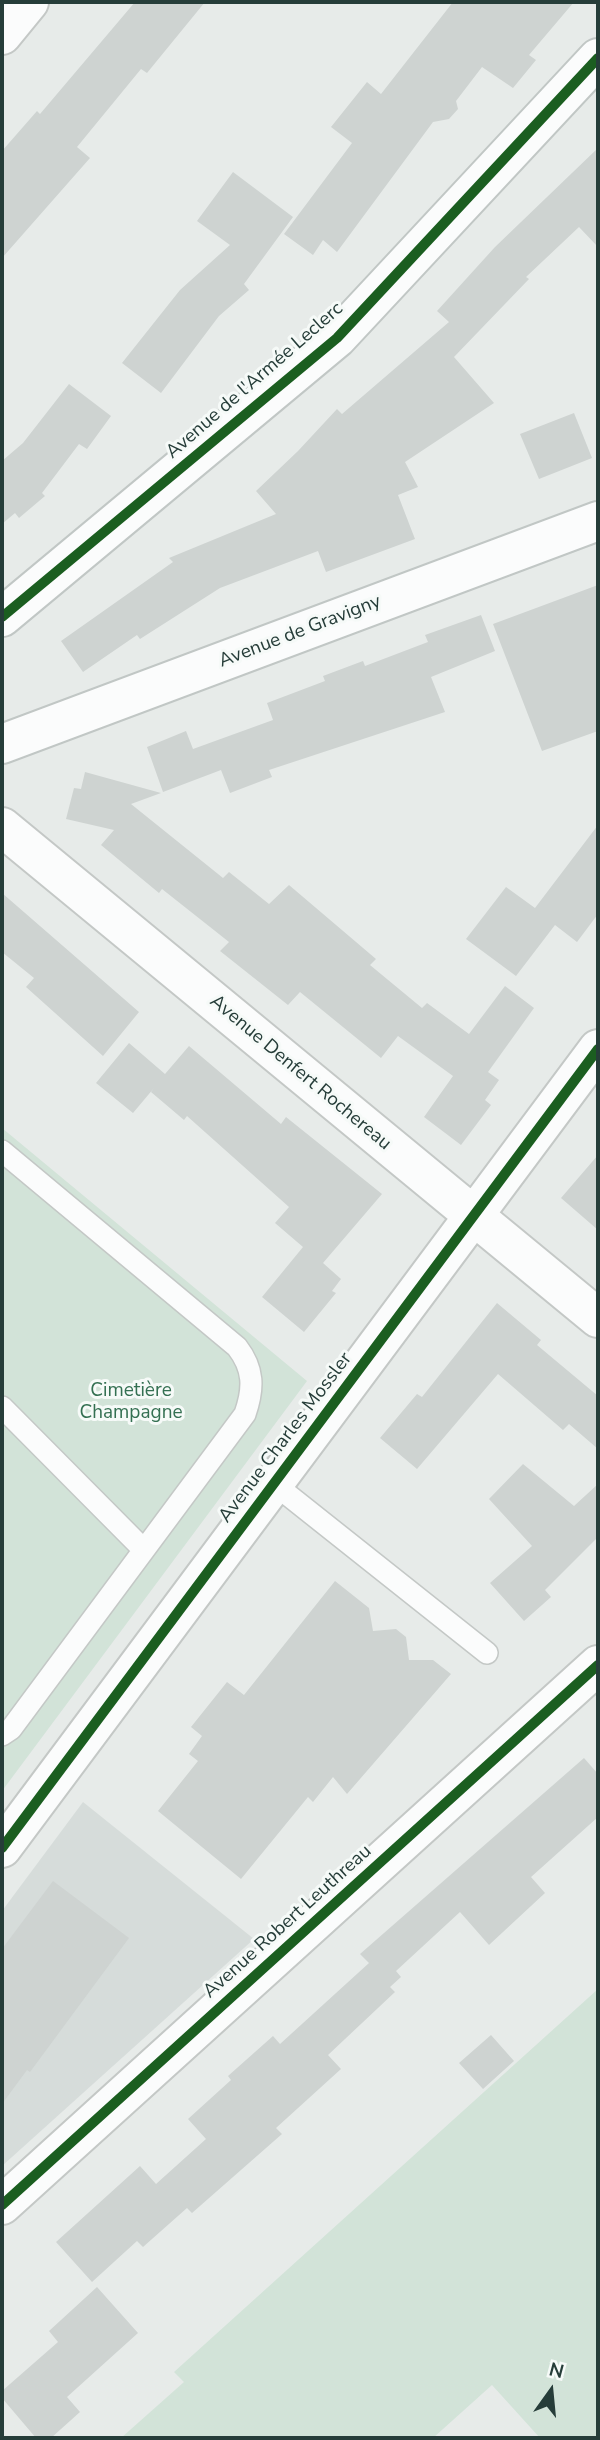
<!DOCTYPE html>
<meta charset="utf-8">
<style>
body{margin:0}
#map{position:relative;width:600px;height:2440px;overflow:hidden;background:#e7ebe9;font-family:"Nunito Sans",sans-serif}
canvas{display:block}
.frame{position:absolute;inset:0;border:4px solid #263d39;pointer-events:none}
.north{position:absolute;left:516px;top:2356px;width:70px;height:70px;-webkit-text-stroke:5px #f6faf8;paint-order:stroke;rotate:15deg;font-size:19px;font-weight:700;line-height:28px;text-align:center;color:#263d39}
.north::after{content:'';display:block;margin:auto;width:24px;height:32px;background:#263d39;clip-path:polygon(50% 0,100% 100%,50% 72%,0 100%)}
</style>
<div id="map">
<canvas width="600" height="2440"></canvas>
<div class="frame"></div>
<div class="north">N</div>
</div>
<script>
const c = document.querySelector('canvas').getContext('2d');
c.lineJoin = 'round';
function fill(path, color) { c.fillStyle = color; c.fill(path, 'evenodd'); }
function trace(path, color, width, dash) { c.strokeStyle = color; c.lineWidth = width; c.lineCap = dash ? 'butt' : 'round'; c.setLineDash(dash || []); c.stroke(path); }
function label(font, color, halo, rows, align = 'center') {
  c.font = font + ' "Nunito Sans",sans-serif'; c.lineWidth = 6; c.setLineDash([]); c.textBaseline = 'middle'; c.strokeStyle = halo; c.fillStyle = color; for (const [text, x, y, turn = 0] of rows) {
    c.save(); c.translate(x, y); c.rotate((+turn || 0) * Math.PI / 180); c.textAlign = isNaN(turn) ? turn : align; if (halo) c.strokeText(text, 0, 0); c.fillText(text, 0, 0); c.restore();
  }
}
fill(new Path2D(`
 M83,1802l171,137 -252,227v-255z`), '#d6dcda');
fill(new Path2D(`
 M2,1128l305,253 -305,410z
 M598,1989v449h-58l-48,-53 -59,53h-312l63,-56 -10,-10z`), '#d2e3d8');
fill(new Path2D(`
 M135,2h70l-58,71 -6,-4 -64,78 13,11 -88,100v-107l35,-40 3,3z
 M453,2h121l-45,53 7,5 -23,28 -31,-21 -26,34 2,8 -9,10 -16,3 -96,130 -14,-12 -10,15 -29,-21 68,-91 -21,-16 36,-45 14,12z
 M598,148v99l-19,-20 -53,50 3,2 -75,78 40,46 -89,59 13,25 -20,8 17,44 -89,33 -8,-21 -98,37 -80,51 -3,-4 -54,37 -22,-31 112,-79 -4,-4 107,-44 -20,-23 42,-40 39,-42 5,5 107,-92 -12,-11 58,-64z
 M233,172l60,45 -49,67 5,6 -30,26 -58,77 -39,-30 58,-73 50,-45 -33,-24z
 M69,384l42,32 -24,33 -8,-5 -37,49 3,3 -26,22 -4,-5 -13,11v-63l21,-18z
 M574,413l18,45 -53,21 -19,-45z
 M598,585v146l-56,20 -49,-127z
 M481,615l14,36 -64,26 14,35 -176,58 3,7 -42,16 -9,-23 -58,22 -16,-45 39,-16 7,18 80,-29 -6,-17 58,-22 -2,-5 40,-15 2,5 63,-24 -3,-7z
 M85,772l76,21 -30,11 92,74 6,-6 40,32 20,-19 87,74 -6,6 52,43 5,-5 42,31 36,-48 29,22 -46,64 11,8 -14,20 6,5 -30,40 -37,-28 29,-41 -55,-40 -17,22 -81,-66 -12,13 -68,-54 9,-9 -67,-53 -3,4 -58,-48 13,-15 -48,-11 8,-31 7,1z
 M598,825v89l-21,28 -22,-17 -39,51 -50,-37 40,-52 29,21z
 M2,893l137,119 -36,44 -77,-69 8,-9 -32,-26z
 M129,1043l36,31 24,-28 92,78 5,-7 96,77 -59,69 18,16 -9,12 4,2 -32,39 -42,-35 41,-50 -28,-24 14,-16 -102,-91 -3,4 -33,-28 3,-4 -21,25 -37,-30z
 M598,1155v75l-37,-32z
 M497,1303l44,37 -4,5 61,51v53l-29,-25 -6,6 -65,-56 -81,95 -37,-31 37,-44 5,3z
 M523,1464l51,42 24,-22v53l-53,53 6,7 -27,24 -34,-38 42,-37 -43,-47z
 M335,1581l34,27 4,23 23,-2 10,8 3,23h24l18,14 -104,120 -14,-17 -20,25 -5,-5 -67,82 -83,-68 40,-50 -9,-7 13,-18 -11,-9 36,-45 17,13z
 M584,1758l14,16v43l-67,60 14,16 -56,52 -29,-33 -64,59 5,6 -11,10 5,5 -67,63 13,14 -65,59 6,6 -90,79 -5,-5 -44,39 -6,-6 -45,41 -36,-40 84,-76 16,18 50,-45 -18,-20 43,-39 -3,-4 45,-40 7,8 89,-81 -9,-9z
 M53,1881l76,57 -99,134 -3,-2 -25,34v-155z
 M491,2035l23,26 -31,28 -24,-26z
 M97,2287l41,46 -71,64 13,15 -29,26h-15l-34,-40v-7l56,-49 -9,-11z`), '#ced3d1');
const lane = new Path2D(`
 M2,1151l235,196c17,22 17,41 8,67l-234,315 -9,6
 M2,1407l141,142
 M273,1483l214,170`);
const street = new Path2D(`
 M2,35l27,-33
 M2,827l596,491
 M2,1848l596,-799
 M2,2205l596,-540`);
const secondary = new Path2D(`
 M2,617l335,-279 261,-280
 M2,744l596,-223`);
trace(lane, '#c4c8c6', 24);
trace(street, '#c4c8c6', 42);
trace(secondary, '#c1c7c5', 42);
trace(lane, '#fbfcfc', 21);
trace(street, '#fbfcfc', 38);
trace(secondary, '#fbfcfc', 38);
trace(new Path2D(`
 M2,617l335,-279 261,-280
 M2,1848l596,-799
 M2,2205l596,-540`), '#1b5e20', 10);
label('19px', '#263d39', '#f6faf8', [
 ["Avenue de l'Armée Leclerc",255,381,-41],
 ["Avenue de Gravigny",300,632,-21],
 ["Avenue Denfert Rochereau",300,1073,40],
 ["Avenue Charles Mossler",286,1438,-53],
 ["Avenue Robert Leuthreau",288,1922,-42]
]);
label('19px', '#347052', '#f6faf8', [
 ["Cimetière",131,1391],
 ["Champagne",131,1413]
]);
</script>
